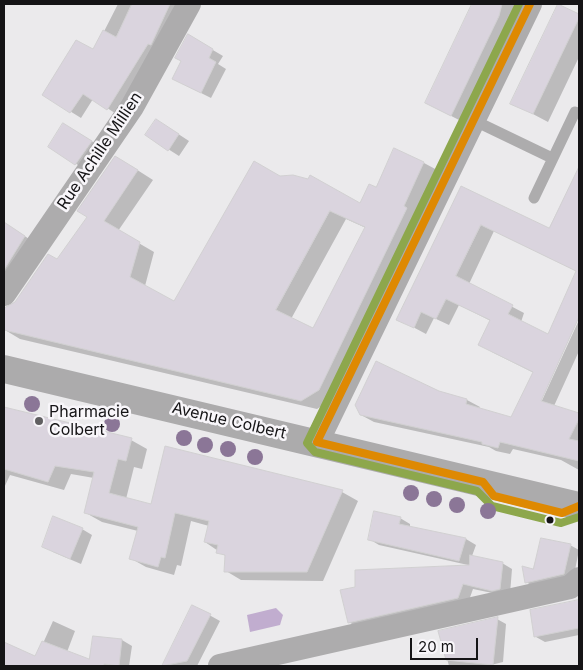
<!DOCTYPE html>
<style>
body{margin:0}
#map{position:relative;width:583px;height:670px;overflow:hidden;background:#ebeaec;font-family:Inter,sans-serif}
canvas{display:block}
.frame{position:absolute;inset:0;border:5px solid #151416;pointer-events:none}
.scale{position:absolute;left:410px;top:638px;width:68px;height:22px;box-sizing:border-box;border:2px solid #151416;border-top:0;padding-left:6px;font-size:15px;line-height:18px;white-space:nowrap;color:#151416;-webkit-text-stroke:4px #f8f6fa;paint-order:stroke}
</style>
<div id="map">
<canvas width="583" height="670"></canvas>
<div class="frame"></div>
<div class="scale">20 m</div>
</div>
<script>
const c = document.querySelector('canvas').getContext('2d');
c.lineJoin = 'round';
function fill(path, color) { c.fillStyle = color; c.fill(path, 'evenodd'); }
function trace(path, color, width, dash) { c.strokeStyle = color; c.lineWidth = width; c.lineCap = dash ? 'butt' : 'round'; c.setLineDash(dash || []); c.stroke(path); }
function label(font, color, halo, rows, align = 'center') {
  c.font = font + ' Inter,sans-serif'; c.lineWidth = 5; c.setLineDash([]); c.textBaseline = 'middle'; c.strokeStyle = halo; c.fillStyle = color; for (const [text, x, y, turn = 0] of rows) {
    c.save(); c.translate(x, y); c.rotate((+turn || 0) * Math.PI / 180); c.textAlign = isNaN(turn) ? turn : align; if (halo) c.strokeText(text, 0, 0); c.fillText(text, 0, 0); c.restore();
  }
}
fill(new Path2D(`
 M276,608l7,7 -3,10 -30,7 -3,-17z`), '#c1adcf');
fill(new Path2D(`
 M118,4h65l-65,111 -25,-16 -12,19 -37,-23 50,-44z
 M473,4h44l-56,117 -35,-18z
 M558,5l21,11v41l-31,65 -36,-19z
 M189,36l34,20 -5,8 8,5 -15,29 -28,-14 -1,-23z
 M166,126l23,15 -10,15 -33,-21z
 M74,130l27,17 -15,23 -37,-23z
 M424,163l15,8 -105,227 -17,11 -297,-70 -15,-9 -1,-21 12,-6 42,-42 73,-95 22,14 -35,51 36,21 -9,34 29,17 106,-126 81,27zM346,219l20,9 -53,101 -22,-10z
 M579,170v144l-42,92 2,1 40,-87v31l-25,55 25,8v56l-18,-10 -48,-11 -3,5 -14,-3 -7,-4 -115,-25 -13,-7 77,-23 29,8 13,7 -1,2 33,10 22,-46 -42,-21 -1,-31 -32,-16 -10,20 -15,-7 -8,16 -28,-15 63,-131 89,41zM494,231l84,41 -29,64 -28,-14 3,-9 -55,-29z
 M4,223l30,19 -30,49z
 M4,409l127,31 16,9 -5,20 -8,-2 -8,32 26,6 14,-57 176,44 16,9 -35,80 -82,-1 -15,-9 1,-14 -22,-15 4,-16 -18,-5 -10,45 -4,-1 -3,10 -28,-8 -16,-9 8,-27 -36,-9 -16,-9 8,-35 -23,-4 -7,16 -54,-15 -6,13z
 M400,518l10,6v3l56,12 10,6 -4,11 30,7 10,6 -2,25 -8,1 -29,-6 -5,14 -110,25 -9,-6 119,-57 -89,-20 -10,-6z
 M82,529l10,6 -11,29 -28,-12z
 M570,545l9,5 -6,30 -37,8 -10,-6 8,-12z
 M579,601v34l-34,7 -9,-5 -5,-26z
 M193,606l27,15 -23,45h-33z
 M497,619l9,5 -3,38 -16,4h-38l-9,-34z
 M53,621l22,10 -8,21 23,8 32,-20 10,6 -3,20h-125v-23l32,16z`), '#0003');
const building = new Path2D(`
 M132,4h38l-19,41 -3,-1 -41,66 -24,-16 -13,19 -28,-18 34,-55 17,9 10,-19 13,7z
 M472,4h30l-3,12 -48,100 -26,-13z
 M558,4l21,10v4l-46,96 -23,-10z
 M188,34l25,15 -4,9 7,4 -15,31 -29,-14 9,-18 -6,-3z
 M156,119l23,15 -11,17 -23,-16z
 M63,123l29,18 -17,24 -27,-18z
 M394,148l30,14 -20,44 3,2 -88,182 -18,11 -297,-71v-22l11,-6 33,-48 9,5 30,-42 -10,-6 38,-55 23,14 -34,51 36,21 -10,35 44,24 80,-140 26,15 13,-1 15,4 2,-4 50,28 9,-19 7,3zM330,211l35,16 -52,101 -37,-18z
 M579,167v150l-38,84 38,12v6l-10,20 10,2v20l-79,-19 -2,6 -16,-4v-2l-122,-27 -5,-10 21,-44 63,30 28,8 -1,5 45,13 22,-45 -55,-27 12,-25 -44,-21 -10,20 -15,-7 -7,16 -18,-8 65,-134 88,42zM481,225l95,46 -28,63 -40,-20 5,-9 -57,-29z
 M4,222l21,14 -21,34z
 M4,407l128,31 -6,23 -8,-2 -9,34 42,11 14,-58 178,44 -36,82h-83l1,-17 -9,-2 2,-8 -14,-3 5,-21 -34,-8 -10,45 -4,-1 -3,10 -29,-8 9,-32 -54,-14 10,-41 -39,-6 -7,16 -44,-13z
 M374,511l27,6 -2,7 67,14 -7,23 -91,-21z
 M53,516l30,12 -13,31 -28,-12z
 M541,538l30,6 -7,30 -39,9 -3,-17 11,3z
 M470,555l33,7 -3,27 -8,2 -29,-7 -5,14 -110,25 -8,-33 15,-3v-17l114,-5z
 M579,600v28l-45,9 -4,-27z
 M192,605l19,9 -24,47 -25,5z
 M498,617l-5,48 -47,-5 -8,-29z
 M93,636l29,3 -3,27 -15,-2v2h-100v-24l31,14 7,-15 47,18z`);
fill(building, '#dad4de');
trace(building, '#d1d0d1', 1);
trace(new Path2D(`
 M473,120l79,38
 M534,198l41,-86`), '#adacad', 11);
trace(new Path2D(`
 M4,294l128,-187 57,-103
 M317,442l213,-438
 M220,666l350,-79 9,-8`), '#adacad', 24);
trace(new Path2D(`
 M4,369l575,137`), '#acabac', 28);
trace(new Path2D(`
 M317,442l213,-438
 M317,442l166,40 11,14 68,17 17,-7`), '#de8902', 8);
trace(new Path2D(`
 M519,4l-212,439 8,9 162,39 15,15 69,17 18,-6`), '#8da74c', 8);
c.fillStyle = '#8b7697';
for (const [x, y] of [
 [32,404],
 [112,424],
 [184,438],
 [205,445],
 [228,449],
 [255,457],
 [411,493],
 [434,499],
 [457,505],
 [488,511]
]) { c.beginPath(); c.arc(x, y, 8, 0, 2 * Math.PI); c.fill(); }
for (const [x, y, r, color] of [
 [39,421,5,"#605f61"],
 [550,520,4.5,"#151416"]
]) { const dot = new Path2D(); dot.arc(x, y, r, 0, 2 * Math.PI); c.fillStyle = color; c.fill(dot); trace(dot, '#f8f6fa', 2); }
label('16px', '#151416', '#f8f6fa', [
 ["Rue Achille Millien",100,151,-56],
 ["Avenue Colbert",229,421,13]
]);
label('16px', '#151416', '#f8f6fa', [
 ["Pharmacie",49,412],
 ["Colbert",49,430]
], 'left');
</script>
